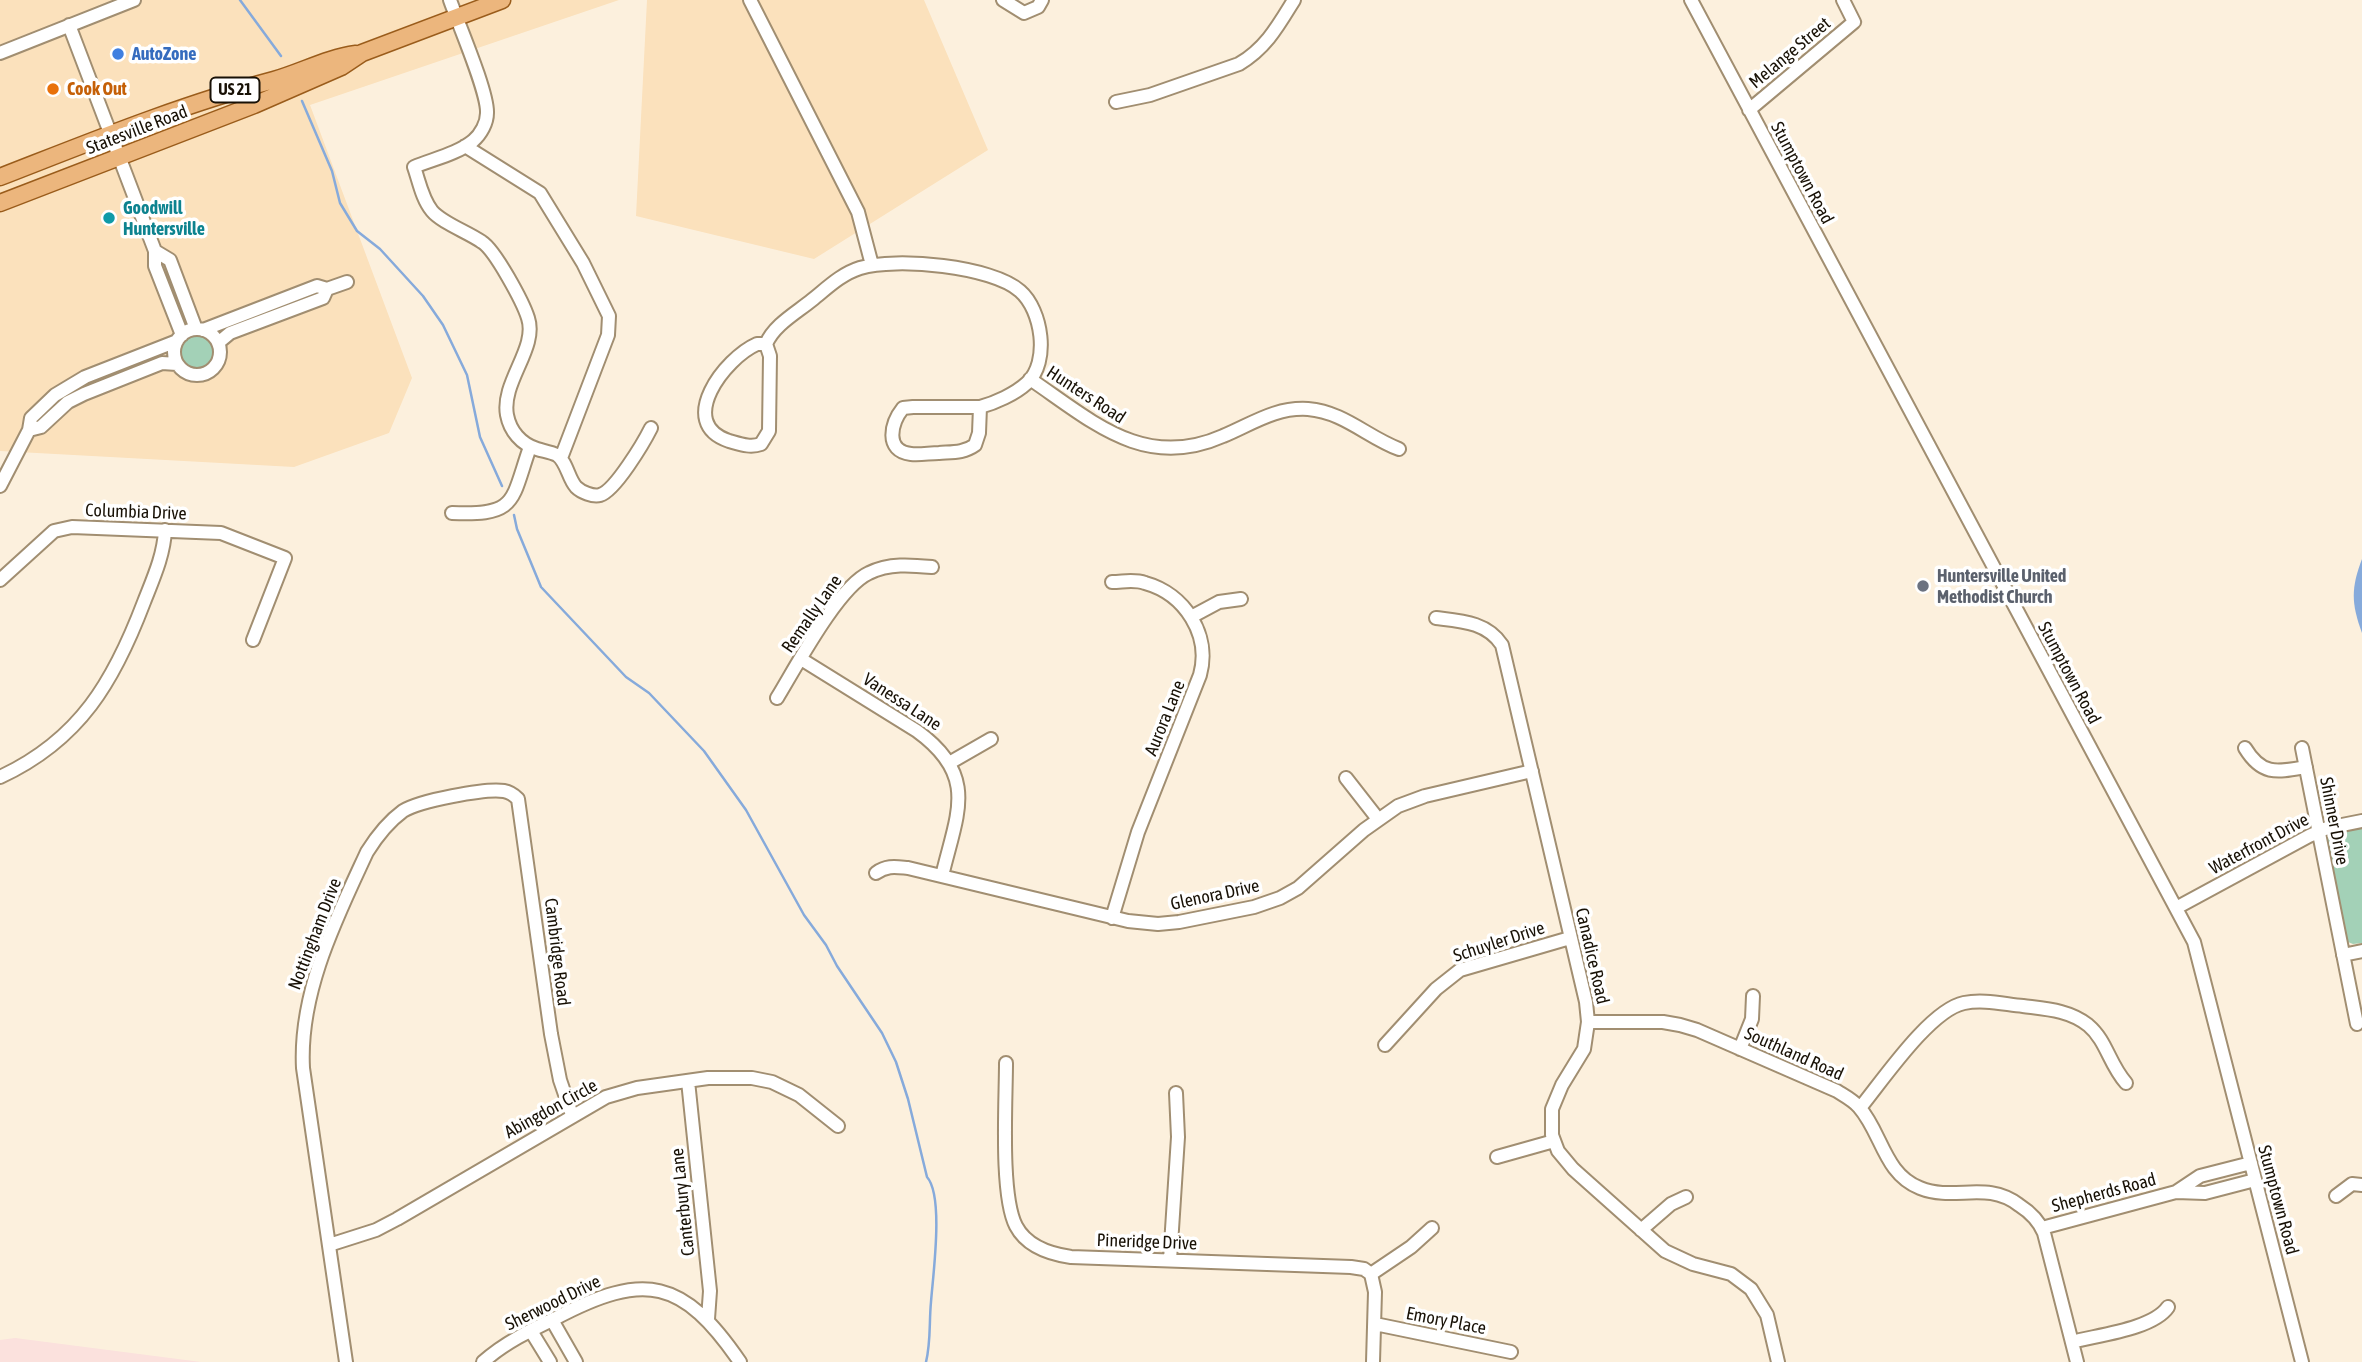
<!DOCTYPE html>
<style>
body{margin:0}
canvas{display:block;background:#fcf0dd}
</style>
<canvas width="2362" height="1362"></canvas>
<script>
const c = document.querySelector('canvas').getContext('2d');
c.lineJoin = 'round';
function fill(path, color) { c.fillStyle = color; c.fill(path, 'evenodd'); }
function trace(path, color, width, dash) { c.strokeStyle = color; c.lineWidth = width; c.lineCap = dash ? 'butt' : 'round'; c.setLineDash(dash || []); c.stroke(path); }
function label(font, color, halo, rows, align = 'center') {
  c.font = font + ' "Asap Condensed",sans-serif'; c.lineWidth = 7; c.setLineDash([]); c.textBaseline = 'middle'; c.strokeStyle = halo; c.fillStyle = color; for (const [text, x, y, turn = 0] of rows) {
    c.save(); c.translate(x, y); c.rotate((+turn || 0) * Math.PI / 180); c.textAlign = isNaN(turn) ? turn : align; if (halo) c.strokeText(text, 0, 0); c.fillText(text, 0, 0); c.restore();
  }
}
fill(new Path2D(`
 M0,0h619l-309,105 102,273 -23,55 -95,34 -294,-16z
 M647,0h277l64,150 -174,109 -178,-43z`), '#fbe1bc');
fill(new Path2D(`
 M15,1338l186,24h-201v-22z`), '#fbe1dd');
fill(new Path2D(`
 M174 352a23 23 0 1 1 46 0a23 23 0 1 1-46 0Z
 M2362,827v116l-9,1 -5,-2 -21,-102 3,-6z`), '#a3d1b7');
fill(new Path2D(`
 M2362,559v74c-11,-30 -11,-45 0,-74z`), '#86aadb');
trace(new Path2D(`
 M240,0l41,56
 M302,101l30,70 8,32 17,28 23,18 43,47 20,29 24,50 13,62 22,49
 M514,515l3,14 24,58 85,90 23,16 55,58 42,59 58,105 22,30 11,21 45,67 14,29 12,37 19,78c17,19 6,98 4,125 -2,20 0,40 -5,60`), '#86aadb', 2.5);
const minor = new Path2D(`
 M450,0c8,23 38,92 37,113 0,10 -6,21 -14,28 -16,13 -40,18 -59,26 5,14 8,32 18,44 10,12 36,21 50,31 13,8 41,60 46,76 10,30 -27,64 -21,97 3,16 14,29 30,34 6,2 14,3 20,6 10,7 11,23 19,32 5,5 17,10 24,8 15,-4 44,-53 51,-67
 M750,0l108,212 14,53
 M1003,0l21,13 14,-6 4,-7
 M1691,0l503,942 108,420
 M69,25l86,226v15l27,69
 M0,53l134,-53
 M1116,102l34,-7 89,-31c27,-16 39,-38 55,-64
 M1749,110l105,-88 -11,-22
 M465,146l75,47 43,70 26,53 -1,19 -47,123
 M155,251l15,9 26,69
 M327,289l20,-7
 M174 352a23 23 0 1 1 46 0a23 23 0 1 1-46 0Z
 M203,330l114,-44 10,3 -4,9 -93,35 -12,10
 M757,344h9l4,12 -1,75 -8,13c-11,4 -21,0 -32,-3 -54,-18 -4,-83 28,-97z
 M766,344c8,-19 30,-31 46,-44 15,-12 29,-26 48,-32 36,-11 132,-2 160,23 22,19 30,71 7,92 -12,11 -32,20 -47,24
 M1030,379c62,42 114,92 193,57 29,-12 52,-29 85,-27 36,3 59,28 91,40
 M913,407h67l-1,26 -4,12c-11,8 -23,7 -36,8 -9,0 -19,2 -28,1 -27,-3 -20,-31 -8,-46z
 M29,430l12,-3 27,-25 16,-8 78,-31 15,1
 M0,486l29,-56 2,-12 24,-23 30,-18 92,-36
 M452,513c66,3 59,-12 78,-66
 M0,580l54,-49 18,-4 149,6 64,25 -32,82
 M1112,582c11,0 22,-3 33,1 40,11 66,52 55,92l-62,157 -26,86
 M1191,617l28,-15 22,-3
 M1436,618c25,3 51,4 66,27l84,357 2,20 -4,27 -22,36 -10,24v26l6,16 15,18 92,82 28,13 38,10 20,15 16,26 11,47
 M801,659l116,72c62,45 40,82 25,145
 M777,698c19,-31 61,-111 92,-125 20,-10 42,-8 63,-6
 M2245,748c17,28 32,24 61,19
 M2302,748l55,276
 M951,762l40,-23
 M0,777c80,-37 114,-96 144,-175 9,-23 20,-47 21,-72
 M1346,778l32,41
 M876,873c11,-8 20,-6 32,-5l220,53 30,3 21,-2 75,-15 26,-9 18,-10 66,-58 34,-24 27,-10 107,-25
 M2176,908l133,-72 18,-8 35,-7
 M2343,955l19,-4
 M1588,1022h75l17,3 17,5 140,61c8,5 16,9 22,16 23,26 25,67 61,81 35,14 66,-8 99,17 11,7 20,16 25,28l33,129
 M1385,1045l51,-56 24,-19 110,-32
 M1740,1049l12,-30 1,-23
 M1006,1063c0,38 -6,132 10,163 11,21 34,28 55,31l280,10 13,2 7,5
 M688,1081l22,210 -2,28
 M1860,1108c23,-28 70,-98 104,-105 19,-4 39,1 59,3 23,3 46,4 65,19 19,16 21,39 38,58
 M1497,1157l57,-16
 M2176,1192l24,-16 51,-13
 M2336,1196l16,-12 10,1
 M2042,1228l134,-36 29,1 50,-13
 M1641,1230l30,-26 15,-7
 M329,1245l47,-15 21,-11 209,-122 31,-9 71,-10h44l20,4 27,13 39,31
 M1170,1260l8,-123 -2,-44
 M1371,1274l4,18 -2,70
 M1371,1274l40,-27 21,-19
 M552,1320l24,42
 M1375,1324l136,28
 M531,1331l19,31
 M2072,1342c26,-7 81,-13 96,-35
 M346,1362l-43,-294c-4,-76 33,-149 64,-216 10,-16 21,-30 36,-41 16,-10 82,-23 101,-20 6,1 9,3 14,8l33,235 9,46 12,35
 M483,1362c21,-19 48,-32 73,-44 89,-47 127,-39 184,44`);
const major = new Path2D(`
 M0,177c90,-35 180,-72 274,-97 28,-8 53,-22 82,-26
 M0,203l254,-98 87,-38 21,-14 140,-53`);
trace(minor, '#a18e71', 16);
trace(major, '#9a5c1b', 19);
trace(minor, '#fff', 12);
trace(major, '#ecb67d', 16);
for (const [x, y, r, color] of [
 [118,54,7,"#3f7fe0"],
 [53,89,7,"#e8710a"],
 [109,218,7,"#0f9aa8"],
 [1923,586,7,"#6b7280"]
]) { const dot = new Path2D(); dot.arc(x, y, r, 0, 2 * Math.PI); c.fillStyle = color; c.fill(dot); trace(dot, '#fff', 2.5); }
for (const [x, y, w] of [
 [235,90,49]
]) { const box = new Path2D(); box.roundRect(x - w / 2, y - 12.5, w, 25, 5); c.fillStyle = '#fff'; c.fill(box); trace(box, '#181106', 2); }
label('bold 16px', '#181106', null, [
 ["US 21",235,90]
]);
label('18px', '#181106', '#fff', [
 ["Melange Street",1790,53,-40],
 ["Statesville Road",137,130,-21],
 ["Stumptown Road",1802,173,62],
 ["Hunters Road",1086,395,33],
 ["Columbia Drive",136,512,2],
 ["Remally Lane",812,614,-55],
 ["Stumptown Road",2069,673,62],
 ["Vanessa Lane",902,702,33],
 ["Aurora Lane",1165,718,-68],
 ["Shinner Drive",2334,821,79],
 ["Waterfront Drive",2259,844,-28],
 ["Glenora Drive",1215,895,-12],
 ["Nottingham Drive",315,934,-69],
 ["Schuyler Drive",1499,942,-18],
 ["Cambridge Road",557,952,83],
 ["Canadice Road",1592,956,77],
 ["Southland Road",1794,1054,24],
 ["Abingdon Circle",551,1109,-29],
 ["Shepherds Road",2104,1193,-15],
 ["Stumptown Road",2278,1200,75],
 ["Canterbury Lane",683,1202,-96],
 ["Pineridge Drive",1147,1242,2],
 ["Sherwood Drive",553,1303,-26],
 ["Emory Place",1446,1321,11]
]);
label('bold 18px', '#366cbe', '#fff', [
 ["AutoZone",132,54]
], 'left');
label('bold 18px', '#c56008', '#fff', [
 ["Cook Out",67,89]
], 'left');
label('bold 18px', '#0d838f', '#fff', [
 ["Goodwill",123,208],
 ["Huntersville",123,229]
], 'left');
label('bold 18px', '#5b616d', '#fff', [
 ["Huntersville United",1937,576],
 ["Methodist Church",1937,597]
], 'left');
</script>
